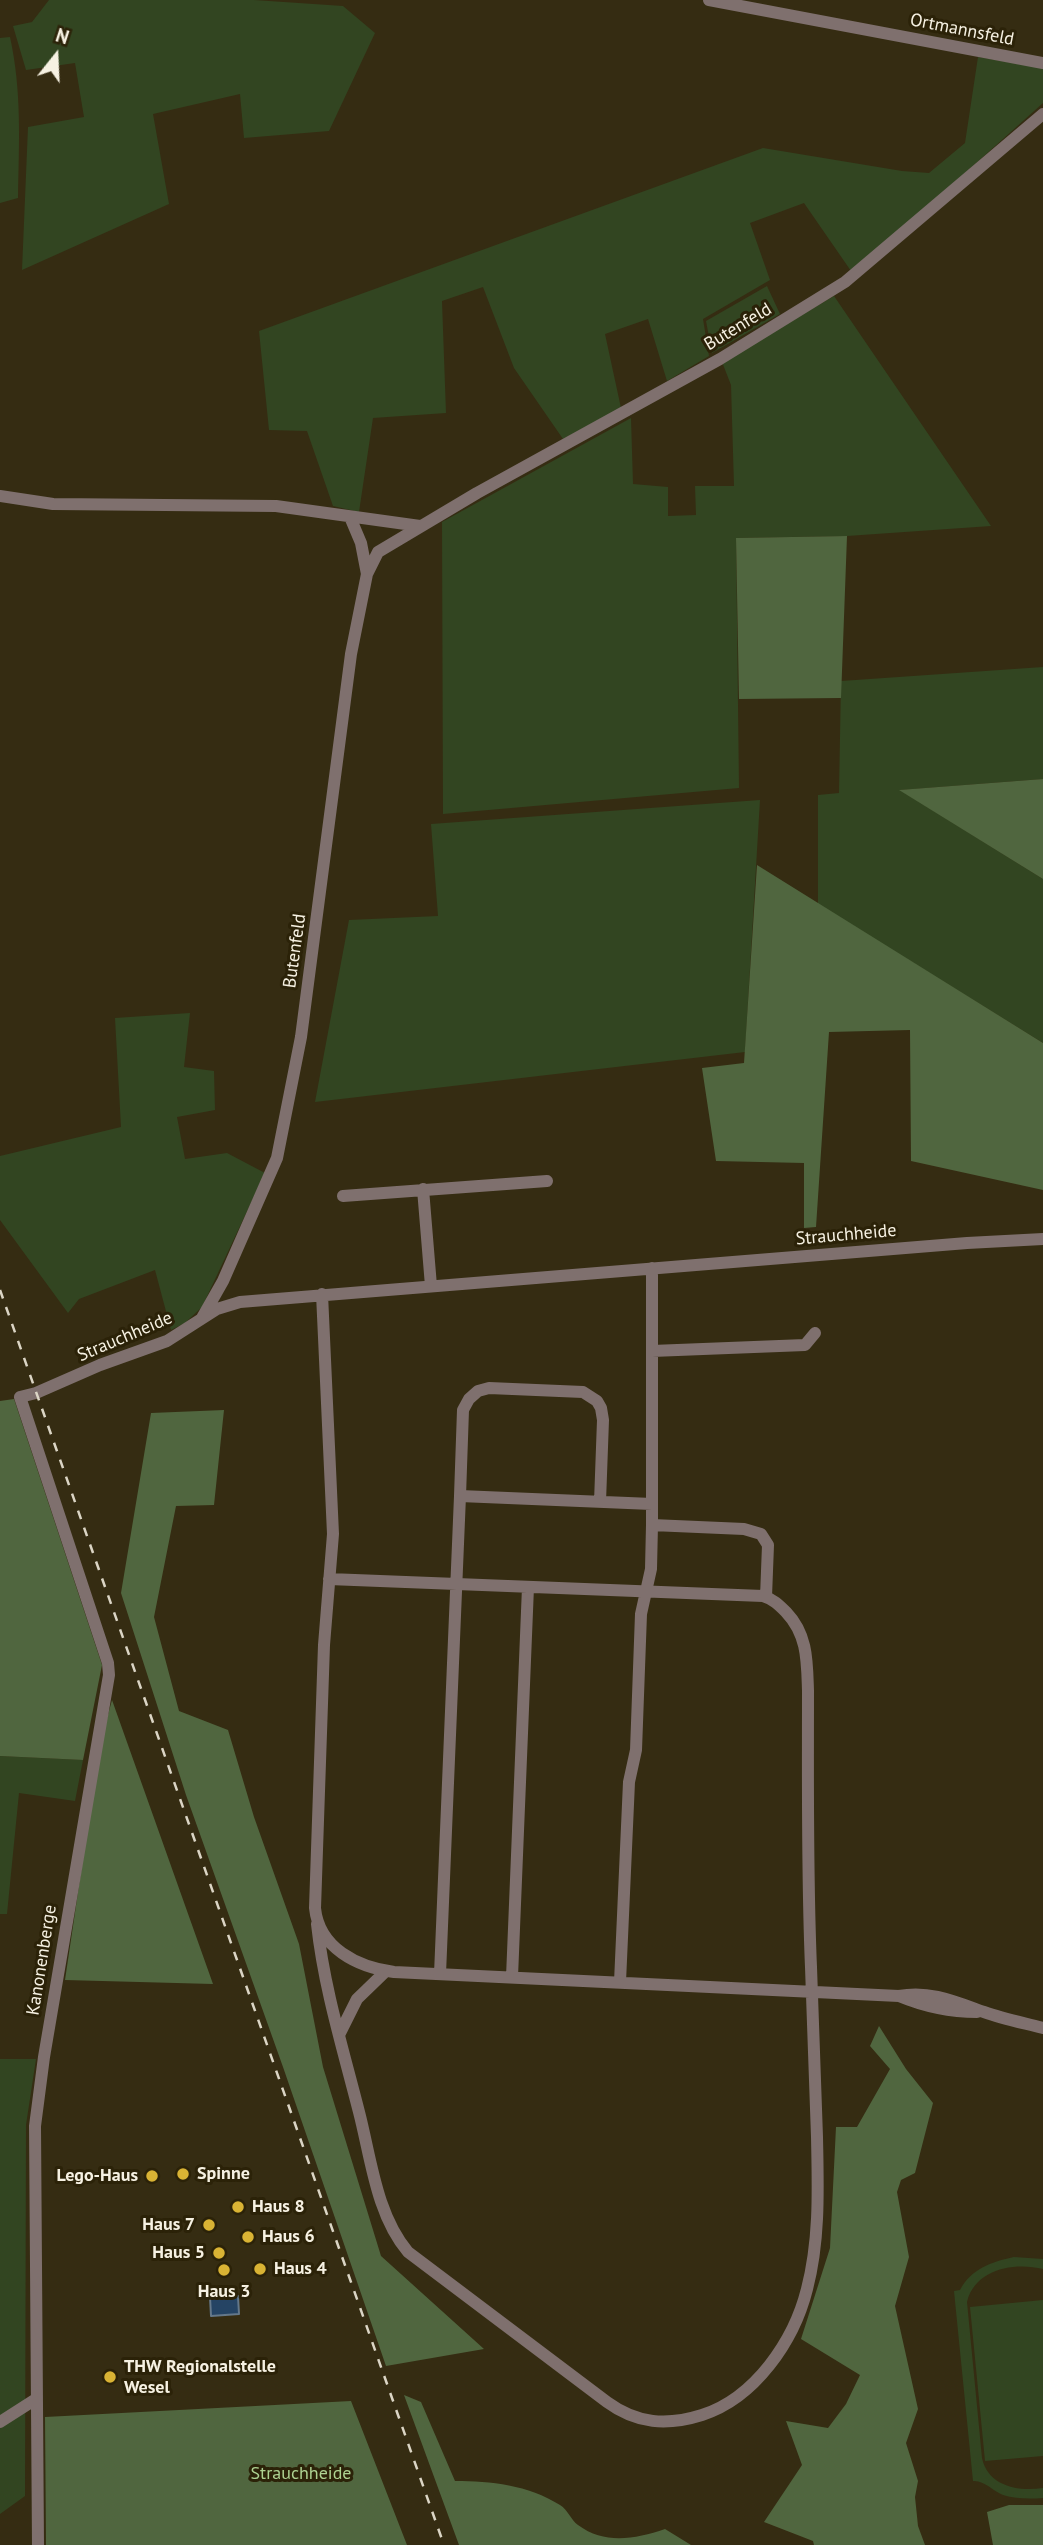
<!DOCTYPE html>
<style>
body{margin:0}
#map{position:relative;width:1043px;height:2545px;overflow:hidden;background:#352c12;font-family:"PT Sans",sans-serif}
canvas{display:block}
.north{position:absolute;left:21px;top:21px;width:70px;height:70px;-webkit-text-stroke:5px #2b2208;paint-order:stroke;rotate:18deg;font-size:19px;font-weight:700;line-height:28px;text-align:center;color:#f6f1e2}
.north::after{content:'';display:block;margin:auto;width:24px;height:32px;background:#f6f1e2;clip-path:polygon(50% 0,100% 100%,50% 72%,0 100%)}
</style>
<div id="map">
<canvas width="1043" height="2545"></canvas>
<div class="north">N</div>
</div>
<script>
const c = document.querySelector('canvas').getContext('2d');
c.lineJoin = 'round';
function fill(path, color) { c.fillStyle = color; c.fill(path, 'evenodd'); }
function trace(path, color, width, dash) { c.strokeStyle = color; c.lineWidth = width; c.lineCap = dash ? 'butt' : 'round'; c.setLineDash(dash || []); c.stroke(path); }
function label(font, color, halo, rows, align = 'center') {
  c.font = font + ' "PT Sans",sans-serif'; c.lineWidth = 6; c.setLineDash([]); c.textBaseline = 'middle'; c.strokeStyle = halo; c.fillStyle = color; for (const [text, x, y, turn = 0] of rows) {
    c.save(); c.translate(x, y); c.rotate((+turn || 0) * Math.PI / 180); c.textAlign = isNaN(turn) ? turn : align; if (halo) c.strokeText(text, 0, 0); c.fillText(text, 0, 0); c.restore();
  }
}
fill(new Path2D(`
 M49,0h205l89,6 32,27 -46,98 -85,7 -4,-44 -87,20 16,90 -147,66 6,-143 56,-10 -9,-54 -49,7 -13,-44 19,-4z
 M10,37c12,55 9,105 8,161l-18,5v-165z
 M978,57l65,11v35l-167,150 -25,18 -47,-68 -54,20 20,57 -67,39 6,37 -42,25 -19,-62 -43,15 16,74 -58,31 -49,-71 -31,-81 -41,14 4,112 -73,5 -14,94 -26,-6 -26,-75 -38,-1 -10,-99 504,-183 139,23 27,2 36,-30z
 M767,286l13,28 -68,39 -6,-32z
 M834,296l157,230 -144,10 -111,2 3,250 -296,26 -1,-292 189,-104 2,66 35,3v29l28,-1 -1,-29h39l-3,-101 -9,-23z
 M1043,667v112l-143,11 143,89v164l-225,-139v-109l21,-2 2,-112z
 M760,800l-15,252 -430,50 34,-182 89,-4 -7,-92z
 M190,1013l-6,54 30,4 1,39 -38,7 8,42 42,-6 38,20 -63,134 -17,16 -14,7 -16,-60 -76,29 -11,14 -68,-93v-64l121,-29 -6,-109z
 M0,1756l83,4 -8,41 -56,-8 -12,121h-7z
 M0,2059h36l-10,66 -1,371 -25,18z
 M1014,2257l29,2v10c-29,-7 -68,0 -76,33l15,156c6,28 36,34 61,30v10c-13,1 -27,1 -40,-3 -10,-4 -19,-15 -30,-14l-19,-190 6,-1c11,-21 31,-28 54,-33z
 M1043,2300v156l-58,5 -15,-154z`), '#324521');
fill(new Path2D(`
 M847,536l-6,162 -102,1 -3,-161z
 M1043,779v100l-144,-89z
 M757,865l286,178v147l-132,-29 -1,-131 -81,2 -13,195 -12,1v-65l-88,-2 -14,-93 42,-5z
 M14,1399l88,266 -19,95 -83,-4v-355z
 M224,1410l-10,95 -38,1 -22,111 25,94 49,19 26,87 45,127 24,123 58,189 103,93 -98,17 -103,-299 -97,-272 -65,-202 30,-180z
 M112,1700l101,284 -148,-4 35,-236z
 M879,2026l27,43 27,34 -18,70 -14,7 -4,12 12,65 -14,49 23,103 -12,34 12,38 -3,16 3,29 7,19h-111l-1,-4 -49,-19 38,-57 -16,-44 42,7 18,-24 14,-29 -59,-36 29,-91 6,-121h21l33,-58 -20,-23z
 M404,2395l17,7 34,79c36,0 73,4 105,24 8,5 11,15 18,20 27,20 57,14 87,4l26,16h-232z
 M351,2401l56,144h-361l-1,-128z
 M1009,2505h34v40h-50l-6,-33z`), '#50663f');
const water = new Path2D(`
 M238,2296l1,18 -28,2 -1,-19z`);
fill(water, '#254464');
trace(water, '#64788a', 2);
trace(new Path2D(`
 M709,0l334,63
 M0,496l53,8 223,2 144,20
 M350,517l11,26 6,31
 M423,1189l8,97
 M343,1196l204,-15
 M652,1268v83l153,-6 10,-12
 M322,1294l11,240 -9,111 -9,263c4,40 42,59 79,64l505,24c31,-6 57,6 85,16 19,7 40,11 59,16
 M202,1318l21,-37 54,-123 24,-121 50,-383 16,-80 11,-22 99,-59 243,-134 125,-77 198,-168
 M652,1351v174
 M460,1496l3,-86 6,-11 9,-8 11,-3 94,4 14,9 4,7 2,12 -3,82
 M317,1924c7,64 26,125 42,188 12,46 17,102 49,140l199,150c30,22 60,24 95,13 53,-17 92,-74 105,-126 13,-50 11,-101 10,-152 -2,-57 -4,-113 -6,-170 -4,-92 -3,-184 -3,-276 -1,-29 0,-56 -22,-79 -7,-7 -13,-13 -23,-16l-434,-17
 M440,1974l20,-478 192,8
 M512,1977l16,-390
 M620,1982l9,-200 7,-32 5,-136 10,-45 1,-44 92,4 17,5 7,11 -2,52
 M899,1996c24,10 52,16 78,16
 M339,2035l18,-36 29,-28
 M0,2422l36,-23
 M38,2545l-3,-419 9,-69 65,-382 -1,-12 -88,-266 16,-4 64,-28 67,-24 50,-32 23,-7 727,-59 76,-4`), '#7f706e', 12);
trace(new Path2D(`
 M0,1290l444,1255`), '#dbd5c5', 2.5, [9, 9]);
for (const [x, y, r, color] of [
 [183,2174,7,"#d9b334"],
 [152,2176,7,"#d9b334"],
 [238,2207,7,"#d9b334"],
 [209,2225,7,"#d9b334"],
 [248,2237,7,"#d9b334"],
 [219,2253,7,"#d9b334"],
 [260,2269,7,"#d9b334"],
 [224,2270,7,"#d9b334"],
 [110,2377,7,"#d9b334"]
]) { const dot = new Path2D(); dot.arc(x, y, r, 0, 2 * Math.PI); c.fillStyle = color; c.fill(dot); trace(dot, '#2b2208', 2.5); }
label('18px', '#f6f1e2', '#2b2208', [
 ["Ortmannsfeld",962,30,11],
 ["Butenfeld",738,327,-31],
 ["Butenfeld",295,951,-82],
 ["Strauchheide",846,1235,-5],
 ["Strauchheide",125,1337,-23],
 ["Kanonenberge",42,1960,-81]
]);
label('bold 18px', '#f6f1e2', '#2b2208', [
 ["Spinne",197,2174],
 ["Lego-Haus",138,2176,"right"],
 ["Haus 8",252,2207],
 ["Haus 7",195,2225,"right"],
 ["Haus 6",262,2237],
 ["Haus 5",205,2253,"right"],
 ["Haus 4",274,2269],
 ["Haus 3",224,2292,"center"],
 ["THW Regionalstelle",124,2367],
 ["Wesel",124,2388]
], 'left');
label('18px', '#add291', '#2b2208', [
 ["Strauchheide",301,2474]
]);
</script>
